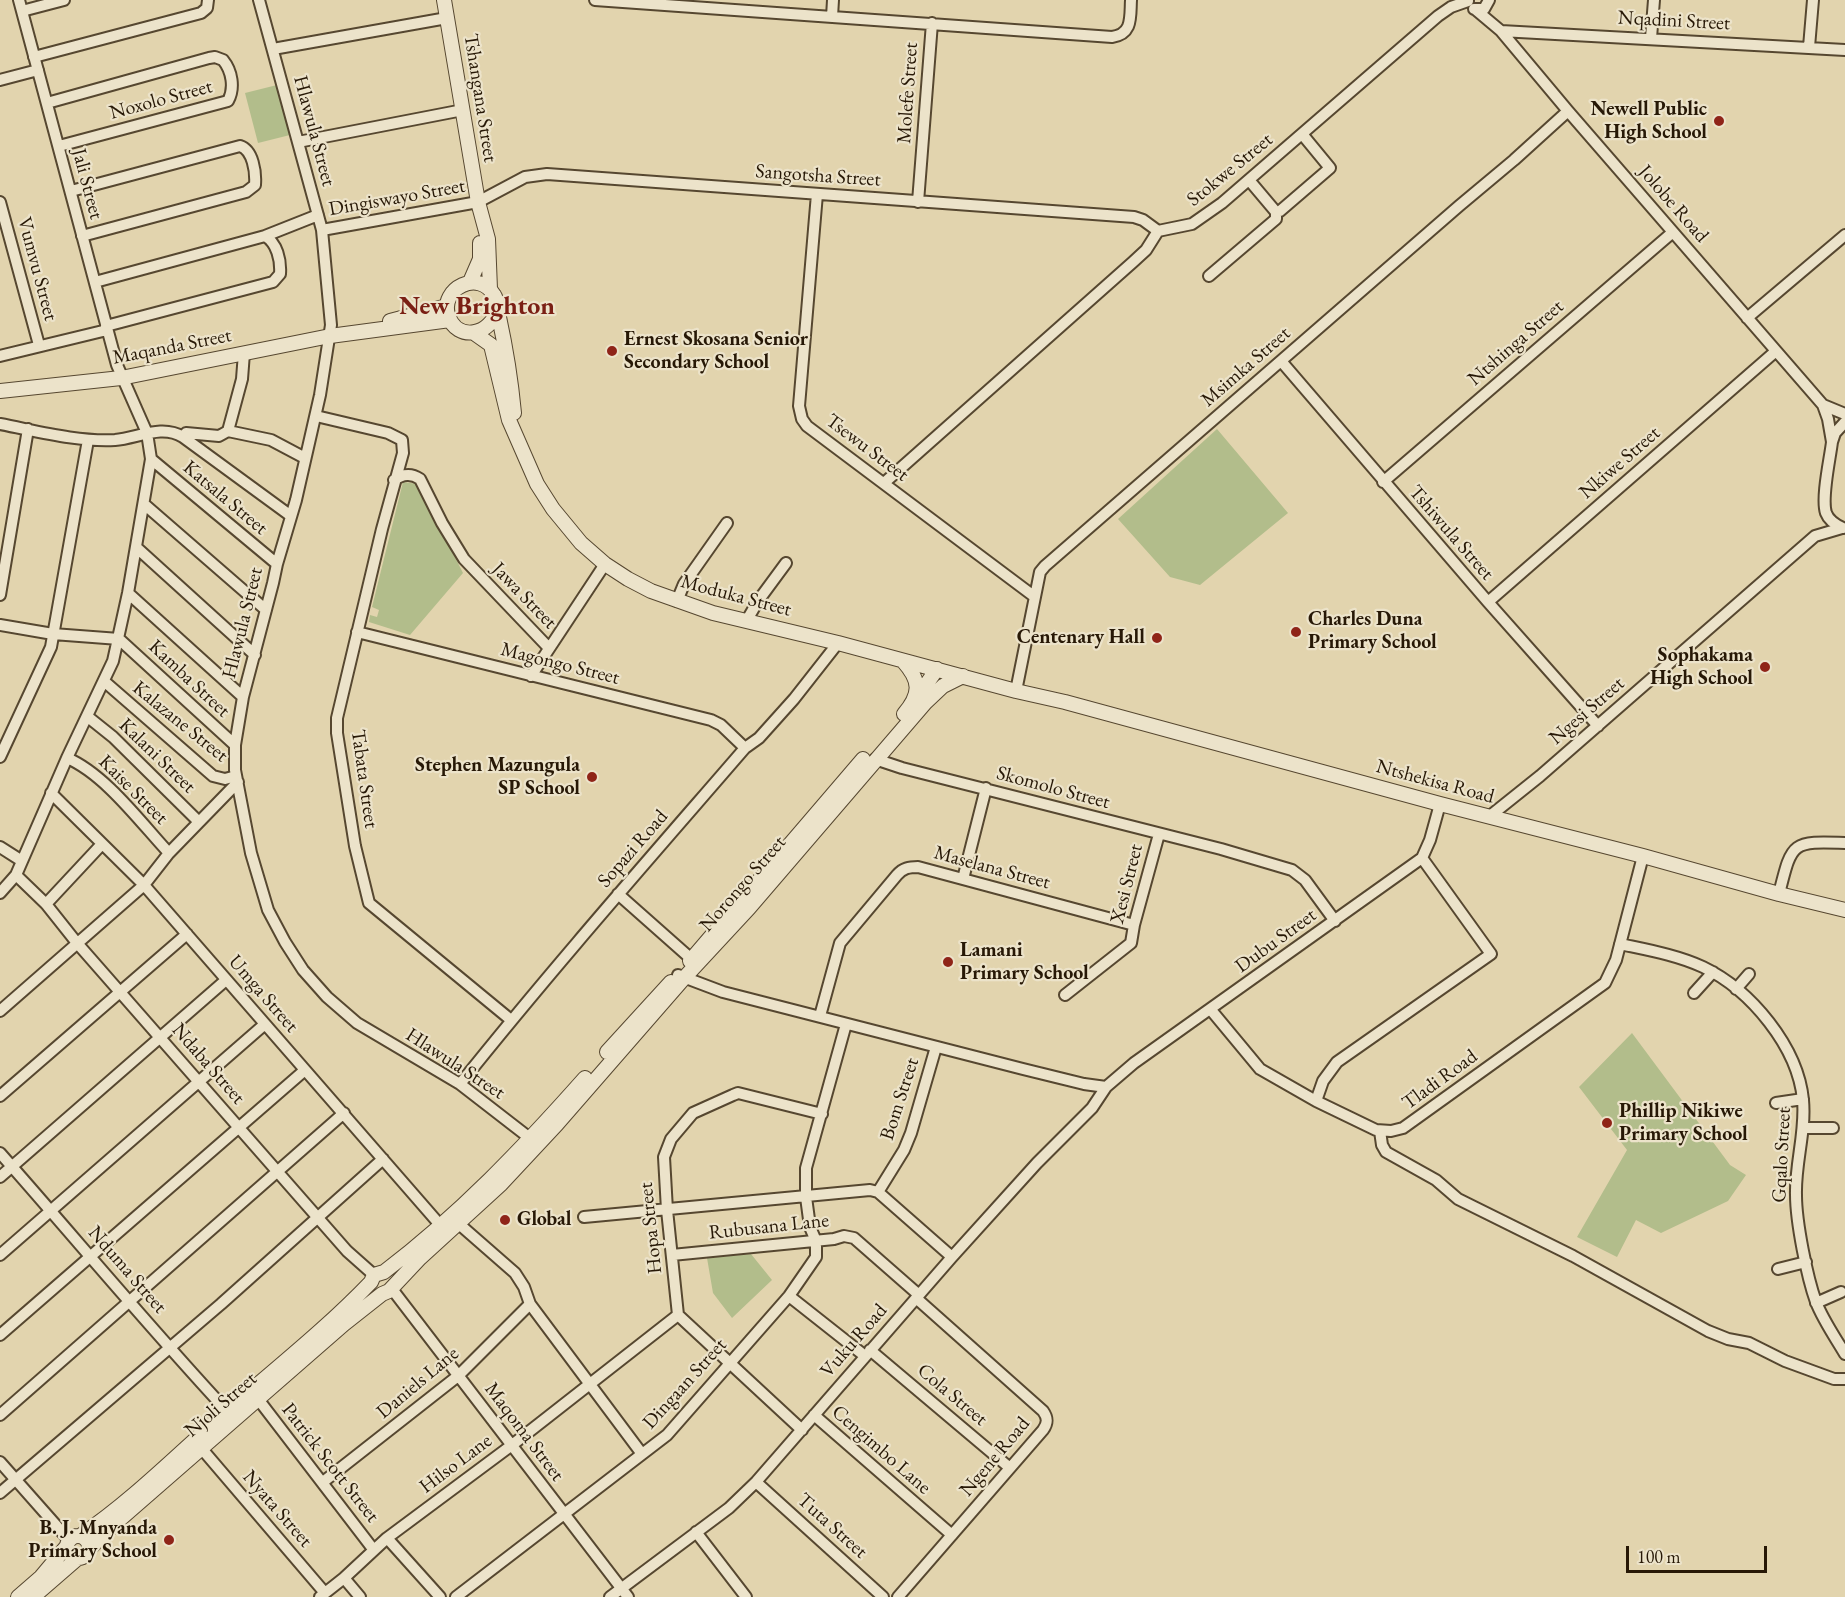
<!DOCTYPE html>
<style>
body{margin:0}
#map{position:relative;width:1845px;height:1597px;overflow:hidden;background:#e2d4ae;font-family:"EB Garamond",serif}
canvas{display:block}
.scale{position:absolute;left:1626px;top:1546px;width:141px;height:27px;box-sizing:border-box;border:3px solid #271806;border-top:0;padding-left:8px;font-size:18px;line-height:21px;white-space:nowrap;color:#271806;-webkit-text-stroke:4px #ece3ca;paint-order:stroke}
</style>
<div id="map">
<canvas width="1845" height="1597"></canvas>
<div class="scale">100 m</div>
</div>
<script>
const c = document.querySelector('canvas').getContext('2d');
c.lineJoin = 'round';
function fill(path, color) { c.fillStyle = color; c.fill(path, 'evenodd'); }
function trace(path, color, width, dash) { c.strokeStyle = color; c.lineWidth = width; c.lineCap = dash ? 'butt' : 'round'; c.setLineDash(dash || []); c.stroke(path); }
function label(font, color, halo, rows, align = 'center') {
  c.font = font + ' "EB Garamond",serif'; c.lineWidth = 4.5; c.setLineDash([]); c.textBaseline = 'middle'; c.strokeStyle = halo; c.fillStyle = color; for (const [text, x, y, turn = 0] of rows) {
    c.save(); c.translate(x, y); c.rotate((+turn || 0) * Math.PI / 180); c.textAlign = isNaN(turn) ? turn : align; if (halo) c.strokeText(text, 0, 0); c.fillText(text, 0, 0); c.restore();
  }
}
fill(new Path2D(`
 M277,85l13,50 -32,8 -13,-50z
 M1217,429l71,84 -88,72 -30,-8 -52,-58z
 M403,482l15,2 45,89 -53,62 -41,-13 1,-7 7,2 2,-7 -7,-3z
 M1632,1033l98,132 16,10 -18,26 -67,32 -25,-13 -19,37 -40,-20 50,-87 -48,-63z
 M751,1254l21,26 -40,38 -19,-25 -6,-35z`), '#b2bd8b');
const minor = new Path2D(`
 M259,0l63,230 9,95 -11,70 -24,105 -19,64 -4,19 -30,114 -8,48v25l16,83 17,57 17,32 18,28 24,27 30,26 103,61 71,55
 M595,0l517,37c21,-3 18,-20 19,-37
 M1474,9h10l5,-9
 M1476,10l25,21 67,80 255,294 5,14 4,23
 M22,11l42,-11
 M832,17l1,-17
 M1501,31l344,19
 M1651,38l3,-38
 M1809,47l4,-47
 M273,49l174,-31
 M34,57l167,-44 6,-5 1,-8
 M0,80l38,-10
 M47,103l162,-45 6,-1 8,3c9,11 12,28 5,41l-169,45
 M298,142l165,-32
 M1249,180l27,32 4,-1 50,-43 -28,-34
 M71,191l169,-45c13,4 16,26 15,39l-9,7 -164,44
 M817,194l-18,212 3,13 5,7 228,171
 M0,202l39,143
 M918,202l14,-179
 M322,230l156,-28 47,-25 22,-3 587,43 9,3 15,11
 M1209,276l67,-57v-7
 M95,282l170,-46 53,-21
 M1747,318l98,-83
 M106,326l167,-44 7,-8c1,-14 -3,-31 -15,-38
 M0,356l107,-26
 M1281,361l207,241 110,124
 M1823,405l22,9
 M316,416l72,17 14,7 1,13 -21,76 -45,189v15l18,113 14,57 142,117
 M0,424c37,7 77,18 115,16 23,-2 47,-16 68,-3l108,79
 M228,431l43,9 34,18
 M183,437l3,-4 33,3 9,-5 14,-52 2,-26
 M151,459l126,105
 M394,480c9,-6 17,-7 26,-1l22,44 22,36 84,88
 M1383,482l290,-250
 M884,483l249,-221 13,-12 12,-19 34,-7 30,-21 216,-187 13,-9 17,-6
 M144,504l122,106
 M1843,528c-7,-3 -14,-7 -17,-15 -5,-15 4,-54 6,-71l3,-9 10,-11
 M137,548l118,107
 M128,593l115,104
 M0,595l28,-166
 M677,601l7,-17 43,-61
 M1488,602l288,-251
 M747,620l11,-19 28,-38
 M0,625l53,9 66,5 116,106
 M357,632l354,88 10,5 24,23
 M531,676l74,-112
 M105,682l108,94 12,3 11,-3
 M1016,691l24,-119 5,-6 414,-360 55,-46 54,-49
 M88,717l25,20 86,85
 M0,757l51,-110 37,-207
 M67,758c38,16 74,65 102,95
 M875,759l27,9 319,81 71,21 13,10 30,41
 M51,793l93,92 297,341
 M1490,816l50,-40 275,-240 27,-8
 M0,847l22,14
 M16,875l30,29 31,39 270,308 27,24
 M963,879l23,-91
 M0,893l16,-18 51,-117 46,-97 15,-68 23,-134 -4,-26 -30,-68 -98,-365
 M618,894l79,70
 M1779,894c13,-52 12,-53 66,-51
 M46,904l56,-60
 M1620,944c28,6 57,11 83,23 48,23 95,80 100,133 3,32 -8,63 -7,95 0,27 11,82 20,107 7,18 19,35 29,52
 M678,975l45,17 300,77 61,15 22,3
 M1736,989l13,-15
 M1694,993l19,-21
 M1065,995l66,-52 3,-18 25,-91
 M1211,1010l49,59 56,32 60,29 15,1 12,-3 202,-145 11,-23 27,-104
 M0,1011l144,-126 25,-32 69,-71
 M820,1016l20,-73 57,-68c6,-7 12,-8 21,-8l216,58
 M460,1084c92,-115 189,-225 285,-336l14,-10 35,-39 44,-56
 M0,1096l187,-162
 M1316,1101l7,-20 14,-19 154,-108 -69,-96
 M1776,1103l27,-4
 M1803,1128h30
 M1380,1131l2,14 4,7 50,28 22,19 115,57 135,75 20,8 21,4 36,18 49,18h11
 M0,1153c76,86 149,174 227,258
 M0,1177l226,-197
 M878,1192l26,-42 7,-17 25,-86
 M584,1217l286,-27 8,2 74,65
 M459,1224l56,49 9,14 6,17 112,150
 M0,1255l265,-231
 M672,1255l162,-16 10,-3 10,2 65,57
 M1778,1269l28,-7
 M392,1289l236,308
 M789,1296l76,60
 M1816,1303l25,-11
 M0,1335l305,-265
 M870,1350l140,118
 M258,1399l115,150
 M0,1415l344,-302
 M814,1415l138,120
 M802,1430l-124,-115 -11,-105 -3,-53 7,-18 22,-26 40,-18 5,-2 84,21
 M202,1449l123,144
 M0,1462l69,78
 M323,1482l135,-106 72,-72
 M756,1482l127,115
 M0,1493l221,-189 162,-145
 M696,1532l50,65
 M387,1538l53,59
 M344,1578l16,19
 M320,1597l24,-19 43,-40 125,-93 166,-130
 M456,1597l211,-162 122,-139 27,-39v-16l-6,-14 -4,-30v-29l40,-144
 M610,1597l119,-89 27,-26 196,-225 85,-94 55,-55 14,-21 28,-24 288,-205 8,-18 10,-36
 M898,1597l145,-167c5,-7 5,-12 0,-19l-127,-113`);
const tertiary = new Path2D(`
 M444,0l34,202 10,37 2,50
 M470,282l10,-23v-16
 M497,309c-5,26 -40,34 -49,6 -8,-27 31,-46 46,-20 4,6 3,15 5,22 7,32 12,64 15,96
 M390,321l57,-15
 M474,333l17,12 18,75 28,64 16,25 28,34 24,21 23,15 23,12 62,22 125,30 178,48 49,11 375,102 203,52 136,38 66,16
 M0,391l121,-13 209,-42 120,-16
 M903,661c18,20 18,33 1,53
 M916,699l21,-30
 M690,961l173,-202
 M607,1052l64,-70
 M80,1536c53,-36 98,-82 146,-124 49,-43 100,-83 145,-130l3,-7 10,-3c75,-57 139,-124 201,-194
 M67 1547a11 11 0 1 1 22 0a11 11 0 1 1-22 0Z
 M89,1549l29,-28 226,-197 38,-30 7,-3 31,-33 81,-74 56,-60 128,-147 64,-69 176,-205 18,-17 20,-10
 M18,1597l23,-20 26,-31
 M33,1597l45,-39`);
trace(minor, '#564730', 14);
trace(tertiary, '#564730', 16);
trace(minor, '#ece3ca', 10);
trace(tertiary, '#ece3ca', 14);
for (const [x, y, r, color] of [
 [1719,121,6,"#8f2418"],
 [612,351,6,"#8f2418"],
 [1296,632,6,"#8f2418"],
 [1157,638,6,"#8f2418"],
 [1765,667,6,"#8f2418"],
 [592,777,6,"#8f2418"],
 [948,962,6,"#8f2418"],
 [1607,1123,6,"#8f2418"],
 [505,1220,6,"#8f2418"],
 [169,1540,6,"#8f2418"]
]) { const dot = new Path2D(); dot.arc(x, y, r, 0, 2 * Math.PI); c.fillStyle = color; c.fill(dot); trace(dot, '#ece3ca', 2); }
label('20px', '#271806', '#ece3ca', [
 ["Nqadini Street",1674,21,3],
 ["Molefe Street",908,93,-86],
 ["Tshangana Street",480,98,81],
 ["Noxolo Street",161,100,-15],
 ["Hlawula Street",314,131,75],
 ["Stokwe Street",1230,170,-39],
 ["Sangotsha Street",818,176,4],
 ["Jali Street",87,184,75],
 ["Dingiswayo Street",397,198,-10],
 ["Jolobe Road",1673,204,49],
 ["Vumvu Street",37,269,75],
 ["Ntshinga Street",1516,343,-41],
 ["Maqanda Street",172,347,-11],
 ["Msimka Street",1246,367,-41],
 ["Tsewu Street",867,448,37],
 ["Nkiwe Street",1620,463,-41],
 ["Katsala Street",225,498,40],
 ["Tshiwula Street",1451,533,49],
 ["Jawa Street",524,596,46],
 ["Moduka Street",736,596,15],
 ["Hlawula Street",243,623,-76],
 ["Magongo Street",560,664,14],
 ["Kamba Street",189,679,43],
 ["Ngesi Street",1587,711,-41],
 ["Kalazane Street",180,722,39],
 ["Kalani Street",157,756,44],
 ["Tabata Street",364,779,82],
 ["Ntshekisa Road",1435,782,15],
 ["Skomolo Street",1053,788,15],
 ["Kaise Street",133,790,45],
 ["Sopazi Road",633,849,-49],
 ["Maselana Street",992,868,15],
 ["Norongo Street",743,884,-49],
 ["Xesi Street",1127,884,-76],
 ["Dubu Street",1276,941,-36],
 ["Umga Street",263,994,49],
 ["Ndaba Street",208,1064,49],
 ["Hlawula Street",455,1064,33],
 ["Tladi Road",1440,1080,-36],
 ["Bom Street",900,1099,-72],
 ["Gqalo Street",1782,1155,-87],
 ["Rubusana Lane",769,1227,-6],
 ["Hopa Street",651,1228,-96],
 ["Nduma Street",127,1270,49],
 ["Vuku Road",854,1341,-49],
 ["Daniels Lane",418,1383,-40],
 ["Dingaan Street",685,1384,-48],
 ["Cola Street",952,1395,40],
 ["Njoli Street",221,1405,-41],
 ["Maqoma Street",524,1432,53],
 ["Cengimbo Lane",881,1450,41],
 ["Ngene Road",995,1457,-50],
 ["Patrick Scott Street",330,1463,52],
 ["Hilso Lane",456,1464,-37],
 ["Nyata Street",277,1509,49],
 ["Tuta Street",832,1526,42]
]);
label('bold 20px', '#271806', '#ece3ca', [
 ["Newell Public",1707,110],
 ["High School",1707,133],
 ["Ernest Skosana Senior",624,340,"left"],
 ["Secondary School",624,363,"left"],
 ["Charles Duna",1308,620,"left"],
 ["Primary School",1308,643,"left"],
 ["Centenary Hall",1145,638],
 ["Sophakama",1753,656],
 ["High School",1753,679],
 ["Stephen Mazungula",580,766],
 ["SP School",580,789],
 ["Lamani",960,951,"left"],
 ["Primary School",960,974,"left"],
 ["Phillip Nikiwe",1619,1112,"left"],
 ["Primary School",1619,1135,"left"],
 ["Global",517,1220,"left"],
 ["B. J. Mnyanda",157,1529],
 ["Primary School",157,1552]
], 'right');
label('bold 26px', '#7a1f14', '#ece3ca', [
 ["New Brighton",477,307]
]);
</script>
